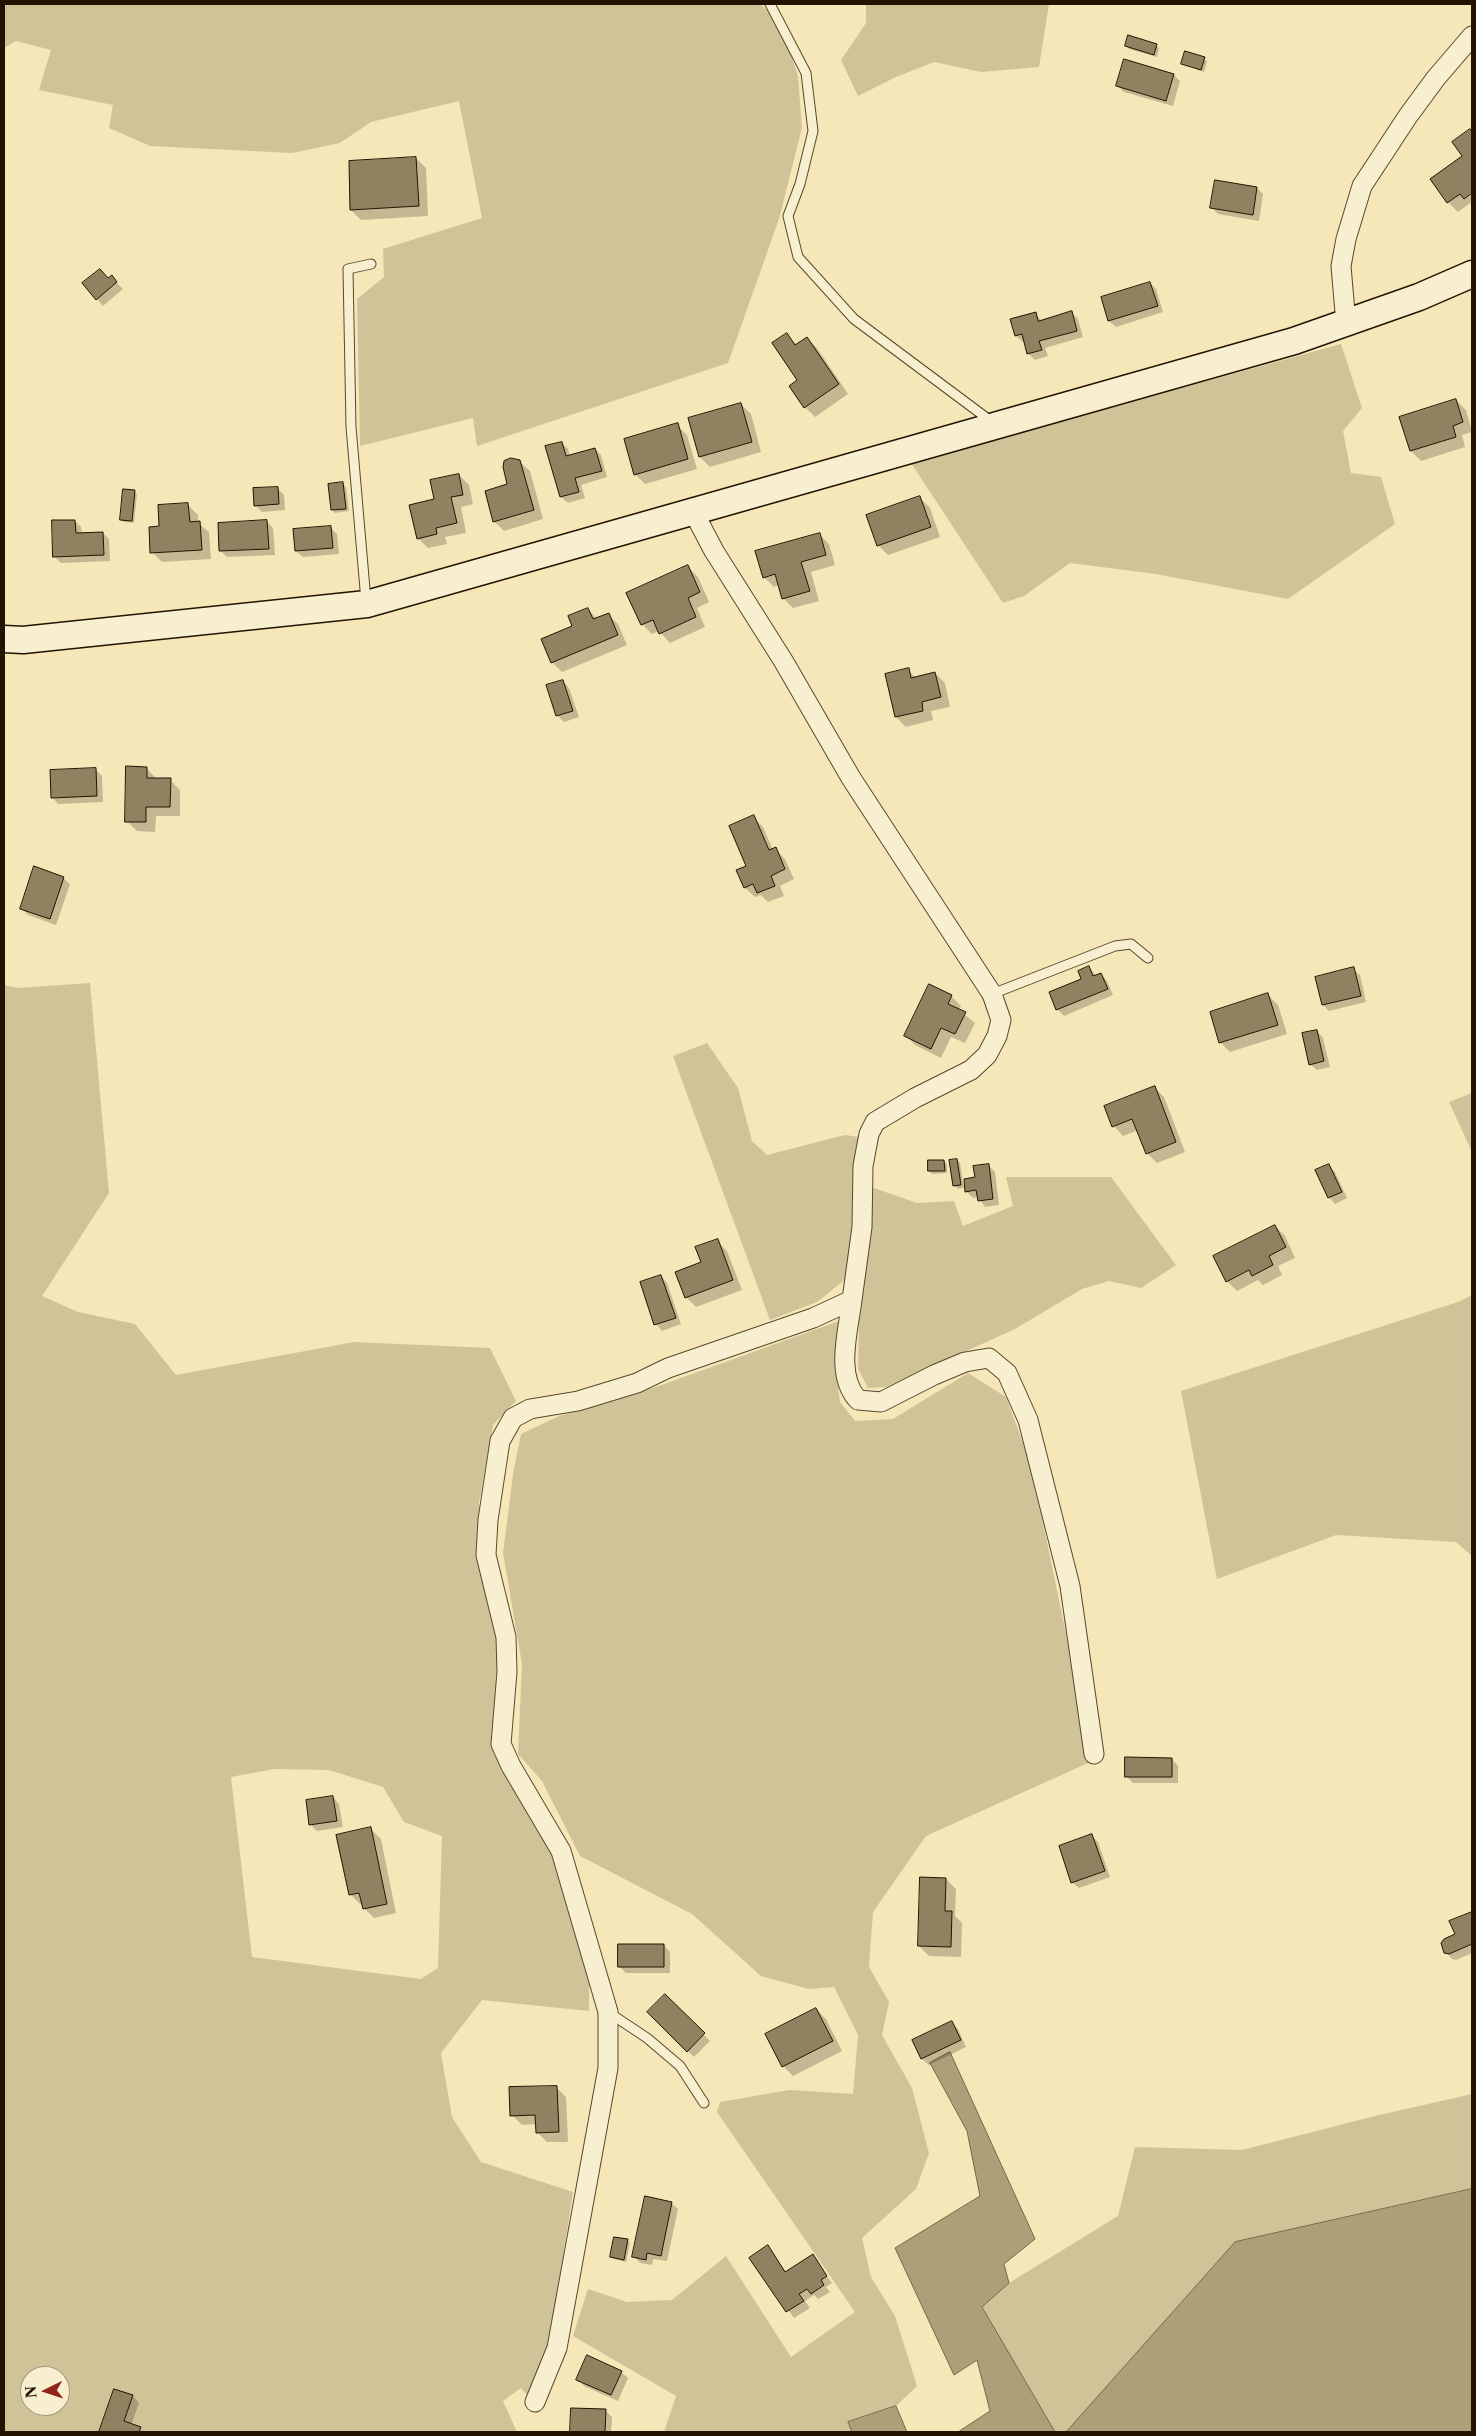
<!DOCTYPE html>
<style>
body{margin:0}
#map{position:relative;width:1476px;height:2436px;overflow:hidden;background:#f5e7b7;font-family:"Libre Caslon Text",serif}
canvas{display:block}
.frame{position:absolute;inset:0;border:5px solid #231301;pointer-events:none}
.north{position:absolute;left:20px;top:2366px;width:50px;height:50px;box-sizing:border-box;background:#f8efd0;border:1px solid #a3977d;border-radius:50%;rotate:266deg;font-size:14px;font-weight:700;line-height:20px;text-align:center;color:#231301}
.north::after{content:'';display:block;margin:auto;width:18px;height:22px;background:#8f2418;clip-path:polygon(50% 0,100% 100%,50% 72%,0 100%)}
</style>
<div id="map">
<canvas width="1476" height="2436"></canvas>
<div class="frame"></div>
<div class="north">N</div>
</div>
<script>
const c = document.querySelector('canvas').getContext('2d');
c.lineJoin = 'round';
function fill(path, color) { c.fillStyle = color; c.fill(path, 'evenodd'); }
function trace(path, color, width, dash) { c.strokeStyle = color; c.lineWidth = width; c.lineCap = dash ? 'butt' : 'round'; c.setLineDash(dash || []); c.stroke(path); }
fill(new Path2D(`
 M4,4h757l21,24 16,48 4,52 -23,91 -51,144 -251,83 -4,-28 -113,28 -3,-147 27,-22 -1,-28 99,-31 -23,-117 -88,21 -31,21 -48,10 -142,-7 -41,-18 4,-23 -74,-15 12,-40 -35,-9 -12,7z
 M866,4h183l-10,63 -58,5 -47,-10 -38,15 -38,19 -17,-36 25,-37z
 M1341,344l21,64 -19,23 8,42 30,4 14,47 -107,75 -132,-25 -86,-11 -46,33 -21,7 -92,-140z
 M90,983l19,210 -67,103 36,16 57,12 41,51 178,-33 136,6 26,53 -23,24 -14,78 1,49 21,96 -6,90 63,128 31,116v29l-107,-11 -41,53 11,64 29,45 92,30 -24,154 -22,49 -6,-7 -18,13 14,31h-513v-1447l14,3zM274,1769l55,1 54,17 21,35 38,14 -4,132 -17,11 -169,-22 -21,-180zM30,2376h30v30h-30z
 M707,1043l31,45 14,53 15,14 78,-20 14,2 -12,141 -30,24 -47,18 -97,-264z
 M1472,1093v59l-23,-50z
 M1006,1177h105l65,88 -35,23 -32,-7 -27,8 -67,40 -128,58 -19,1 -10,-19 1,-53 12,-129 46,16 37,-2 9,25 50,-20z
 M1472,1295v261l-16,-14 -120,-7 -119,44 -36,-188 277,-89z
 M839,1321l-4,42 5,39 15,19 38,-2 75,-46 38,24 25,68 35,169 22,129 -162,73 -53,76 -4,55 20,35 -7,33 30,53 17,65 -13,36 -54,49 9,39 24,39 22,70 -21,20 -48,16 4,10h-188l12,-36 -103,-60 15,-47 39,13 45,-2 54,-44 65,101 64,-45 -138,-200 3,-10 69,-12 64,4 5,-59 -24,-48 -25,2 -48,-13 -69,-62 -112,-58 -38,-75 -24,-27 4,-90 -19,-111 10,-79 8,-40 38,-18 97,-29z
 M1472,2094v95l-237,53 -169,190h-11l-73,-125 27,-24 109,-67 17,-69 107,3 133,-34z`), '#d1c398');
const water = new Path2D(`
 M950,2052l85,187 -31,25 5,19 -27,24 73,125h-97l32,-21 -13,-51 -23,15 -59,-127 85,-52 -13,-65 -37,-68z
 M1472,2189v243h-406l169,-190z
 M896,2406l11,26h-55l-4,-10z`);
fill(water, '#ae9f79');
trace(water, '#766749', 1);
fill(new Path2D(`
 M1156,45l3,3 -2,9 -28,-8 -3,-3z
 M1186,53l21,8 -3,11 -21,-8z
 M1174,75l6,6 -7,25 -49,-14 -6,-6z
 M1470,130l2,3v73l-2,-3 -12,9 -10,-10 16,-46z
 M416,158l10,10 2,48 -67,4 -10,-10z
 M1257,188l6,6 -4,27 -41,-7 -6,-6z
 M111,277l12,12 -20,17 -6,-7z
 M1150,283l6,6 7,23 -47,15 -7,-6 -7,-23z
 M1035,313l7,8 30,-8 6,6 5,18 -38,11 3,8 -13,4 -7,-7 -3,-12 -2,1 -7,-6 -4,-16z
 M787,335l10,10 10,-7 10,10 31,46 -33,23 -10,-10z
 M1456,400l10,10 6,22 -10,3 3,12 -44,14 -10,-10z
 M741,404l10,10 10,38 -51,15 -10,-10 -10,-38z
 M677,425l10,10 10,34 -52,15 -10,-10z
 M562,443l6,6 2,7 25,-7 6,6 6,22 -26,8 4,13 -17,5 -7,-6 -14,-50z
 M519,461l11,10 13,48 -39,12 -10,-10z
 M459,475l10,10 4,19 -12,3 5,26 -21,4 2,7 -19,4 -10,-10 17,-38z
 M343,484l3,3 3,24 -14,2 -3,-3z
 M277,488l7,7 1,15 -23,2 -7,-7z
 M134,491l3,3 -3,29 -10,-1 -2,-3z
 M920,498l10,10 10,29 -52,18 -10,-10z
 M188,505l10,10v8l11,9 2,27 -49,3 -10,-10 9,-24z
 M75,521l6,6 1,7 21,-1 6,6 1,22 -49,2 -6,-6z
 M267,522l6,6 2,27 -48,2 -7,-7z
 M331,528l6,6 2,20 -36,3 -7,-6z
 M819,534l10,10 6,21 -24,7 8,29 -26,7 -10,-10 -3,-13 -6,2 -10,-10z
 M688,567l10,10 11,25 -12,6 8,19 -35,16 -11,-12 -7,3 -10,-10z
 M588,609l9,10 11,-5 10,10 9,21 -65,27 -10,-10 21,-35z
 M908,670l8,8 19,-5 10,10 5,24 -19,4 2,9 -27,7 -10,-10z
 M563,681l6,7 10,29 -15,5 -6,-6 -10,-30z
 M146,768l10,10 14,2 10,10v26h-24l-1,16 -18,-1 -10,-10z
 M96,770l6,6 1,26 -45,2 -6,-7z
 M753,817l10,10 10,23 2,-1 10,10 9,20 -14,7 4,10 -16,6 -7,-7 -6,2 -10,-9z
 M63,878l7,6 -14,41 -28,-10 -7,-7z
 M1089,967l7,9 5,-2 6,7 6,14 -49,21 -7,-7 26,-29z
 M1353,969l7,6 6,27 -37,9 -6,-6 -7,-27z
 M1268,995l10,10 9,29 -57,18 -10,-10z
 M951,996l10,10 -2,4 16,13 -10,20 -14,-6 -10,21 -26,-13 -10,-10z
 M1317,1031l6,7 7,29 -13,3 -7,-6z
 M1154,1087l10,10 21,55 -28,11 -10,-10 -9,-23 -15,6 -9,-10 -8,-19z
 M957,1160l3,3 4,24 12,-9 12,-13 7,7 4,33 -14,2 -7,-10 -5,1 -7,-7v-4l-8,2 -3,-3z
 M944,1161l3,3v9l-15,1 -3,-3z
 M1328,1165l7,7 12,26 -12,6 -6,-7z
 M1275,1226l10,10 10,22 -17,8 4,9 -19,10 -5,-5 -21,11 -10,-10z
 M717,1241l10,10 15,39 -46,17 -10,-10 17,-34z
 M661,1276l6,7 14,41 -19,7 -6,-7z
 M1172,1759l6,7v17h-45l-7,-7z
 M333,1797l6,7 4,23 -26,4 -6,-6z
 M371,1829l10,10 15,74 -22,5 -10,-10 -1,-4h-3l-10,-10z
 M1092,1836l6,6 12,35 -31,11 -7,-6z
 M946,1879l10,10 -1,27 7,7 -1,34 -32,-1 -10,-10z
 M1472,1913v40l-16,7 -4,-1 -6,-7 10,-17 -5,-13z
 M664,1945l6,7v21h-44l-7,-7z
 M665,1996l45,45 -16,16 -45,-45z
 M816,2009l10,10 16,32 -49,25 -10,-10z
 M952,2023l6,6 8,18 -37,18 -7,-6 -8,-18z
 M556,2087l10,10 2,45h-21l-10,-10v-8l-15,1 -10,-10z
 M671,2203l7,6 -11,52 -14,-2 -1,6 -12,-2 -6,-7z
 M627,2241l3,2 -4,19 -12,-3 -3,-2z
 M768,2247l19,26 25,-17 20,27 -6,4 4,5 -12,7 -4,-4 -9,6 5,7 -16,10 -43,-60z
 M621,2372l7,6 -10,23 -34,-15 -6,-7z
 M115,2390l18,6 6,7 -8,22 13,7h-43z
 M572,2409l33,1 7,7 -1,15h-40z`), '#0003');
const building = new Path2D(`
 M1128,35l29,9 -3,11 -29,-9z
 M1185,51l20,6 -4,13 -20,-6z
 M1124,59l50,15 -8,27 -50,-15z
 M1470,129l2,3v61l-8,6 -4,-5 -13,9 -17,-24 32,-23 -10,-14z
 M416,157l3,49 -69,4 -1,-49z
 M1215,180l42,7 -4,28 -43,-7z
 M100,269l8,9 4,-3 5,7 -21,18 -14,-17z
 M1150,282l8,24 -50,15 -7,-24z
 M1072,311l5,20 -38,10 3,9 -15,4 -5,-20 -7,2 -5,-17 26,-7 2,9z
 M787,333l8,12 12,-8 32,47 -35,24 -15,-22 8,-6 -25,-37z
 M1456,399l7,23 -10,4 3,11 -46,14 -11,-34z
 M741,403l11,39 -53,15 -11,-39z
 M678,423l10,36 -54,16 -10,-36z
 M562,442l4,14 29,-8 7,23 -27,7 4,14 -19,5 -15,-51z
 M511,458l9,2 14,50 -41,12 -8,-31 22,-7 -4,-17 1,-6z
 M459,474l4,21 -12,2 6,26 -21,5 1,6 -20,5 -8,-34 25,-6 -4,-19z
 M343,482l3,27 -15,1 -3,-26z
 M278,487l1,17 -25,2 -1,-18z
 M123,489l12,1 -3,31 -12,-1z
 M920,496l11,31 -54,19 -11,-31z
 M188,503l2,19 10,-1 2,29 -52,3 -1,-26 10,-1 -1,-21z
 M52,520h23l1,13 27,-1 1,23 -51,2z
 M267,520l2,29 -50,2 -1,-28z
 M331,526l2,22 -38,3 -2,-22z
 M820,533l6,22 -25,7 9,29 -28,8 -7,-25 -12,4 -8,-27z
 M688,565l12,27 -12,6 8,19 -37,17 -6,-14 -12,5 -15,-32z
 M588,608l5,11 16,-6 9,22 -67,28 -10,-24 31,-13 -4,-10z
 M909,668l2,10 24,-6 6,25 -19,5 1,9 -28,6 -10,-43z
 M563,680l10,31 -17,5 -10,-31z
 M126,766l21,1v11h24l-1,29h-24v15h-21z
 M96,768l1,28 -46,2 -1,-28z
 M754,815l15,35 7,-3 9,22 -14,7 4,10 -18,7 -4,-9 -9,4 -8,-18 10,-4 -17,-40z
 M34,866l30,11 -14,42 -30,-10z
 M1089,966l4,10 8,-3 7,16 -52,21 -7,-18 32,-13 -3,-8z
 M1354,967l7,29 -39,9 -7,-28z
 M929,984l23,11 -4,9 18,8 -11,22 -14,-6 -10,21 -27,-13z
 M1268,993l10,32 -59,18 -9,-31z
 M1317,1030l7,31 -15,4 -7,-32z
 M1155,1086l21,56 -30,12 -14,-35 -20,8 -8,-21z
 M957,1159l4,26 -8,1 -4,-26z
 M928,1160h16l1,11h-17z
 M989,1164l4,35 -15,2 -2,-11 -11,2 -1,-13 11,-2 -2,-11z
 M1329,1164l13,28 -14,6 -13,-28z
 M1275,1225l11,22 -17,9 4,9 -21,11 -3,-6 -23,12 -13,-26z
 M718,1239l15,41 -48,18 -10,-26 26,-10 -6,-15z
 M661,1275l15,43 -22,7 -14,-43z
 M1125,1757l47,1v19h-47z
 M333,1796l4,25 -28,4 -3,-25z
 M371,1827l16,77 -24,5 -4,-16 -10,2 -13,-60z
 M1092,1834l13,37 -34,12 -12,-37z
 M920,1877l26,1 -1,33h7l-1,36 -33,-1z
 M1472,1912v32l-23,10 -5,-1 -3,-10 3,-4 11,-5 -6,-13z
 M618,1944h46v23h-46z
 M665,1994l40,39 -18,19 -40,-40z
 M816,2008l17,33 -51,26 -17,-33z
 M952,2021l9,19 -40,19 -9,-19z
 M557,2086l2,46 -23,1 -1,-18 -25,1 -1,-29z
 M645,2196l27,6 -11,54 -14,-3 -1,7 -14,-3z
 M614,2237l14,2 -4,21 -14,-3z
 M768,2245l17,27 28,-18 14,22 -6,4 3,5 -13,9 -4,-5 -8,5 5,7 -18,11 -37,-54z
 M587,2355l35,16 -11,24 -35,-15z
 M114,2389l19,6 -9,26 17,6 -2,5h-40z
 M571,2408l35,1 -1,23h-35z`);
fill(building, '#908160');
trace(building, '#231301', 1);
const lane = new Path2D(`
 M770,4l36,69 7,58 -13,53 -12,32 10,41 56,62 138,103
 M366,601l-15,-174 -3,-158 23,-5
 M992,994l123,-48 16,-2 17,14
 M608,2012l39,26 33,28 24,37`);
const street = new Path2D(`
 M1346,324l-5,-58 5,-27 16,-53 46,-70 28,-38 36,-42
 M852,1300c-4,32 -17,75 6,100l23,2 53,-27 31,-13 24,-4 18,15 21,47 42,166 24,168
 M535,2402l22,-54 51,-280v-56l-47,-161 -50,-85 -10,-22 6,-72 -1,-35 -20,-82 2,-35 12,-79 13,-23 17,-9 48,-8 59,-18 31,-15 145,-50 39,-18 10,-73 1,-61 6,-32 6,-12 40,-24 56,-28 16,-15 10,-19 4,-16 -9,-26 -141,-216 -67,-116 -70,-111 -20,-38`);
const secondary = new Path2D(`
 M4,639l19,1 344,-36 927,-263 125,-44 53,-23`);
trace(lane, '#58482e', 11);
trace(street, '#58482e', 21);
trace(secondary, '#231301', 29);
trace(lane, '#f8efd0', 9);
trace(street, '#f8efd0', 19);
trace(secondary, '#f8efd0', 26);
</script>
